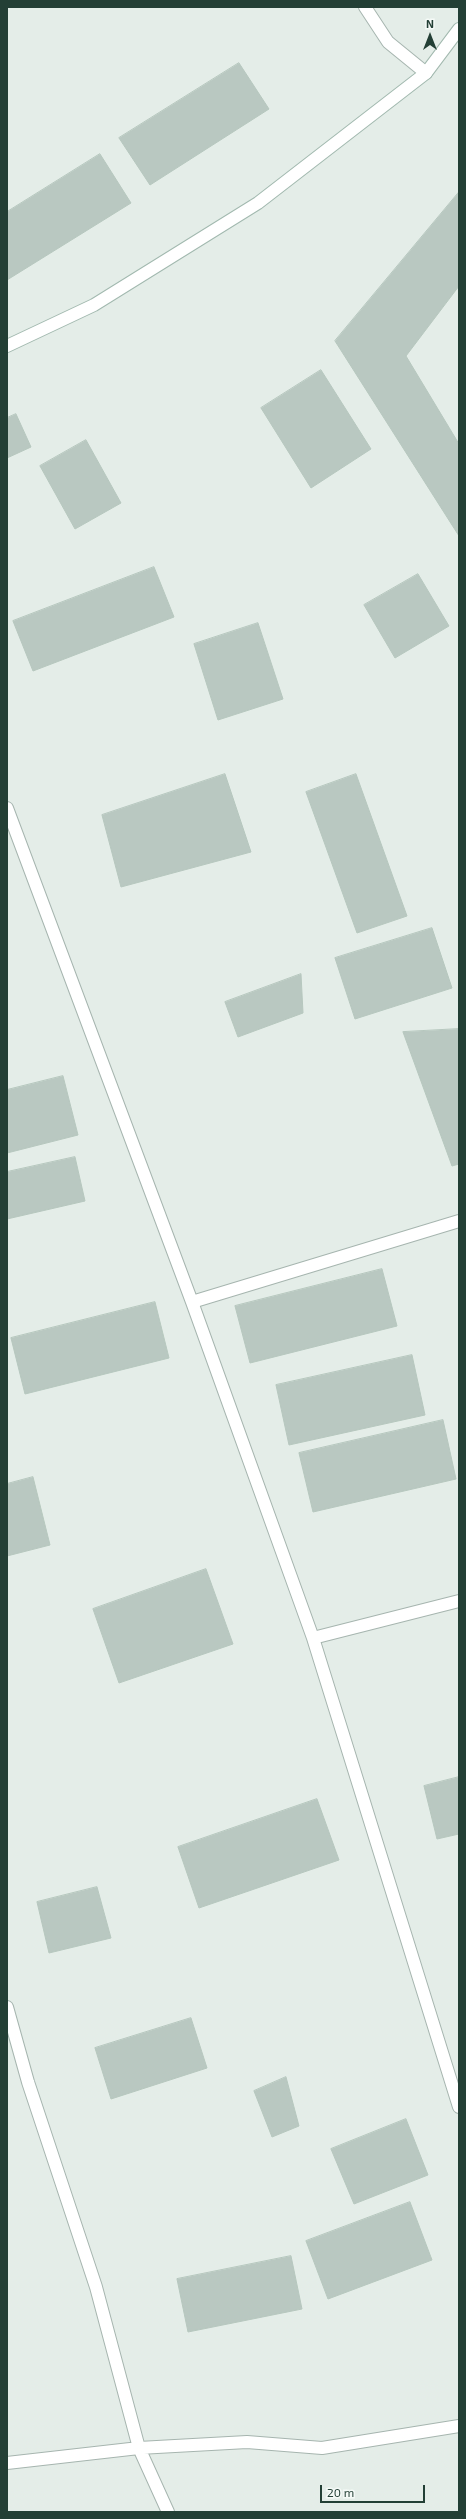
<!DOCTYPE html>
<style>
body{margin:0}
#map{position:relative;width:466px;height:2519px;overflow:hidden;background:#e4ede8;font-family:"Exo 2",sans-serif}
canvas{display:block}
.frame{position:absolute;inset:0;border:8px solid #233f35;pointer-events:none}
.north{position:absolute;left:410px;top:16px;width:40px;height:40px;-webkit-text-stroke:3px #f5faf7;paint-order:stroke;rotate:0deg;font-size:11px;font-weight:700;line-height:16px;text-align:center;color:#233f35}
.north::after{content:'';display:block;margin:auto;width:14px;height:18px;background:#233f35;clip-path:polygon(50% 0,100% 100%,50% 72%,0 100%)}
.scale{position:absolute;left:320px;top:2485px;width:105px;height:18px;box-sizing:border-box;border:2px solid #233f35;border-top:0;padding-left:5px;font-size:12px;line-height:14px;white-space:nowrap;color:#233f35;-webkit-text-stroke:3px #f5faf7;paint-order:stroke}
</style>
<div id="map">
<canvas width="466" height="2519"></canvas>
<div class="frame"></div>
<div class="north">N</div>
<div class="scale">20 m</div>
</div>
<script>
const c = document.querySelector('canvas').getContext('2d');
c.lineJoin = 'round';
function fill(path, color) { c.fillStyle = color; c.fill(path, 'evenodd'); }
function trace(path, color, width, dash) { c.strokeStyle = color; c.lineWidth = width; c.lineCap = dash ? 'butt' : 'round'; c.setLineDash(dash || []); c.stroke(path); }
const building = new Path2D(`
 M239,63l30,46 -119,76 -31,-47z
 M100,154l31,49 -124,77v-68z
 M459,192v94l-53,70 53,88v92l-124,-195z
 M321,370l50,79 -60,39 -50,-80z
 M16,414l15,33 -24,11v-40z
 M86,440l35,63 -46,26 -35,-63z
 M154,567l20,50 -141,54 -20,-50z
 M418,574l31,52 -54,32 -31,-53z
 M258,623l25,76 -65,21 -24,-76z
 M225,774l26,78 -130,35 -19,-72z
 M356,774l51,142 -50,17 -51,-141z
 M432,928l20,60 -97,31 -20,-61z
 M301,974l2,39 -65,24 -13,-35z
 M459,1029v135l-7,2 -49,-134z
 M63,1076l15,59 -71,18v-63z
 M75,1157l10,44 -78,18v-47z
 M382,1269l15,57 -147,37 -15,-57z
 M155,1302l14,56 -144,36 -14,-56z
 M412,1355l13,60 -136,30 -13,-60z
 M443,1420l13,59 -143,33 -14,-59z
 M33,1477l17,68 -43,11v-72z
 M206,1569l27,75 -114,39 -26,-74z
 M459,1777v57l-22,5 -13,-53z
 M317,1799l22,61 -140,48 -21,-61z
 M97,1887l14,51 -62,15 -12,-51z
 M191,2018l16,50 -96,31 -16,-51z
 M286,2077l13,49 -27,11 -18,-46z
 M406,2119l22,56 -74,29 -23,-55z
 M410,2202l22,58 -104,39 -22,-58z
 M291,2256l11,53 -114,23 -11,-53z`);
fill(building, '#b9c8c1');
trace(building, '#b6c7be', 1);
const street = new Path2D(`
 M365,7l23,35 38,31
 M7,808l185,494 121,336 146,469
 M192,1302l267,-81
 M313,1638l146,-37
 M7,2007l21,75 68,205 43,161 29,64
 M7,2463l132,-15 108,-6 75,6 137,-22`);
const secondary = new Path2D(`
 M7,346l87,-41 164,-102 168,-130 33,-44`);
trace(street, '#a6b5af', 14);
trace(secondary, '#a2b9af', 14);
trace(street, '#fff', 12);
trace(secondary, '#fff', 12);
</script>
